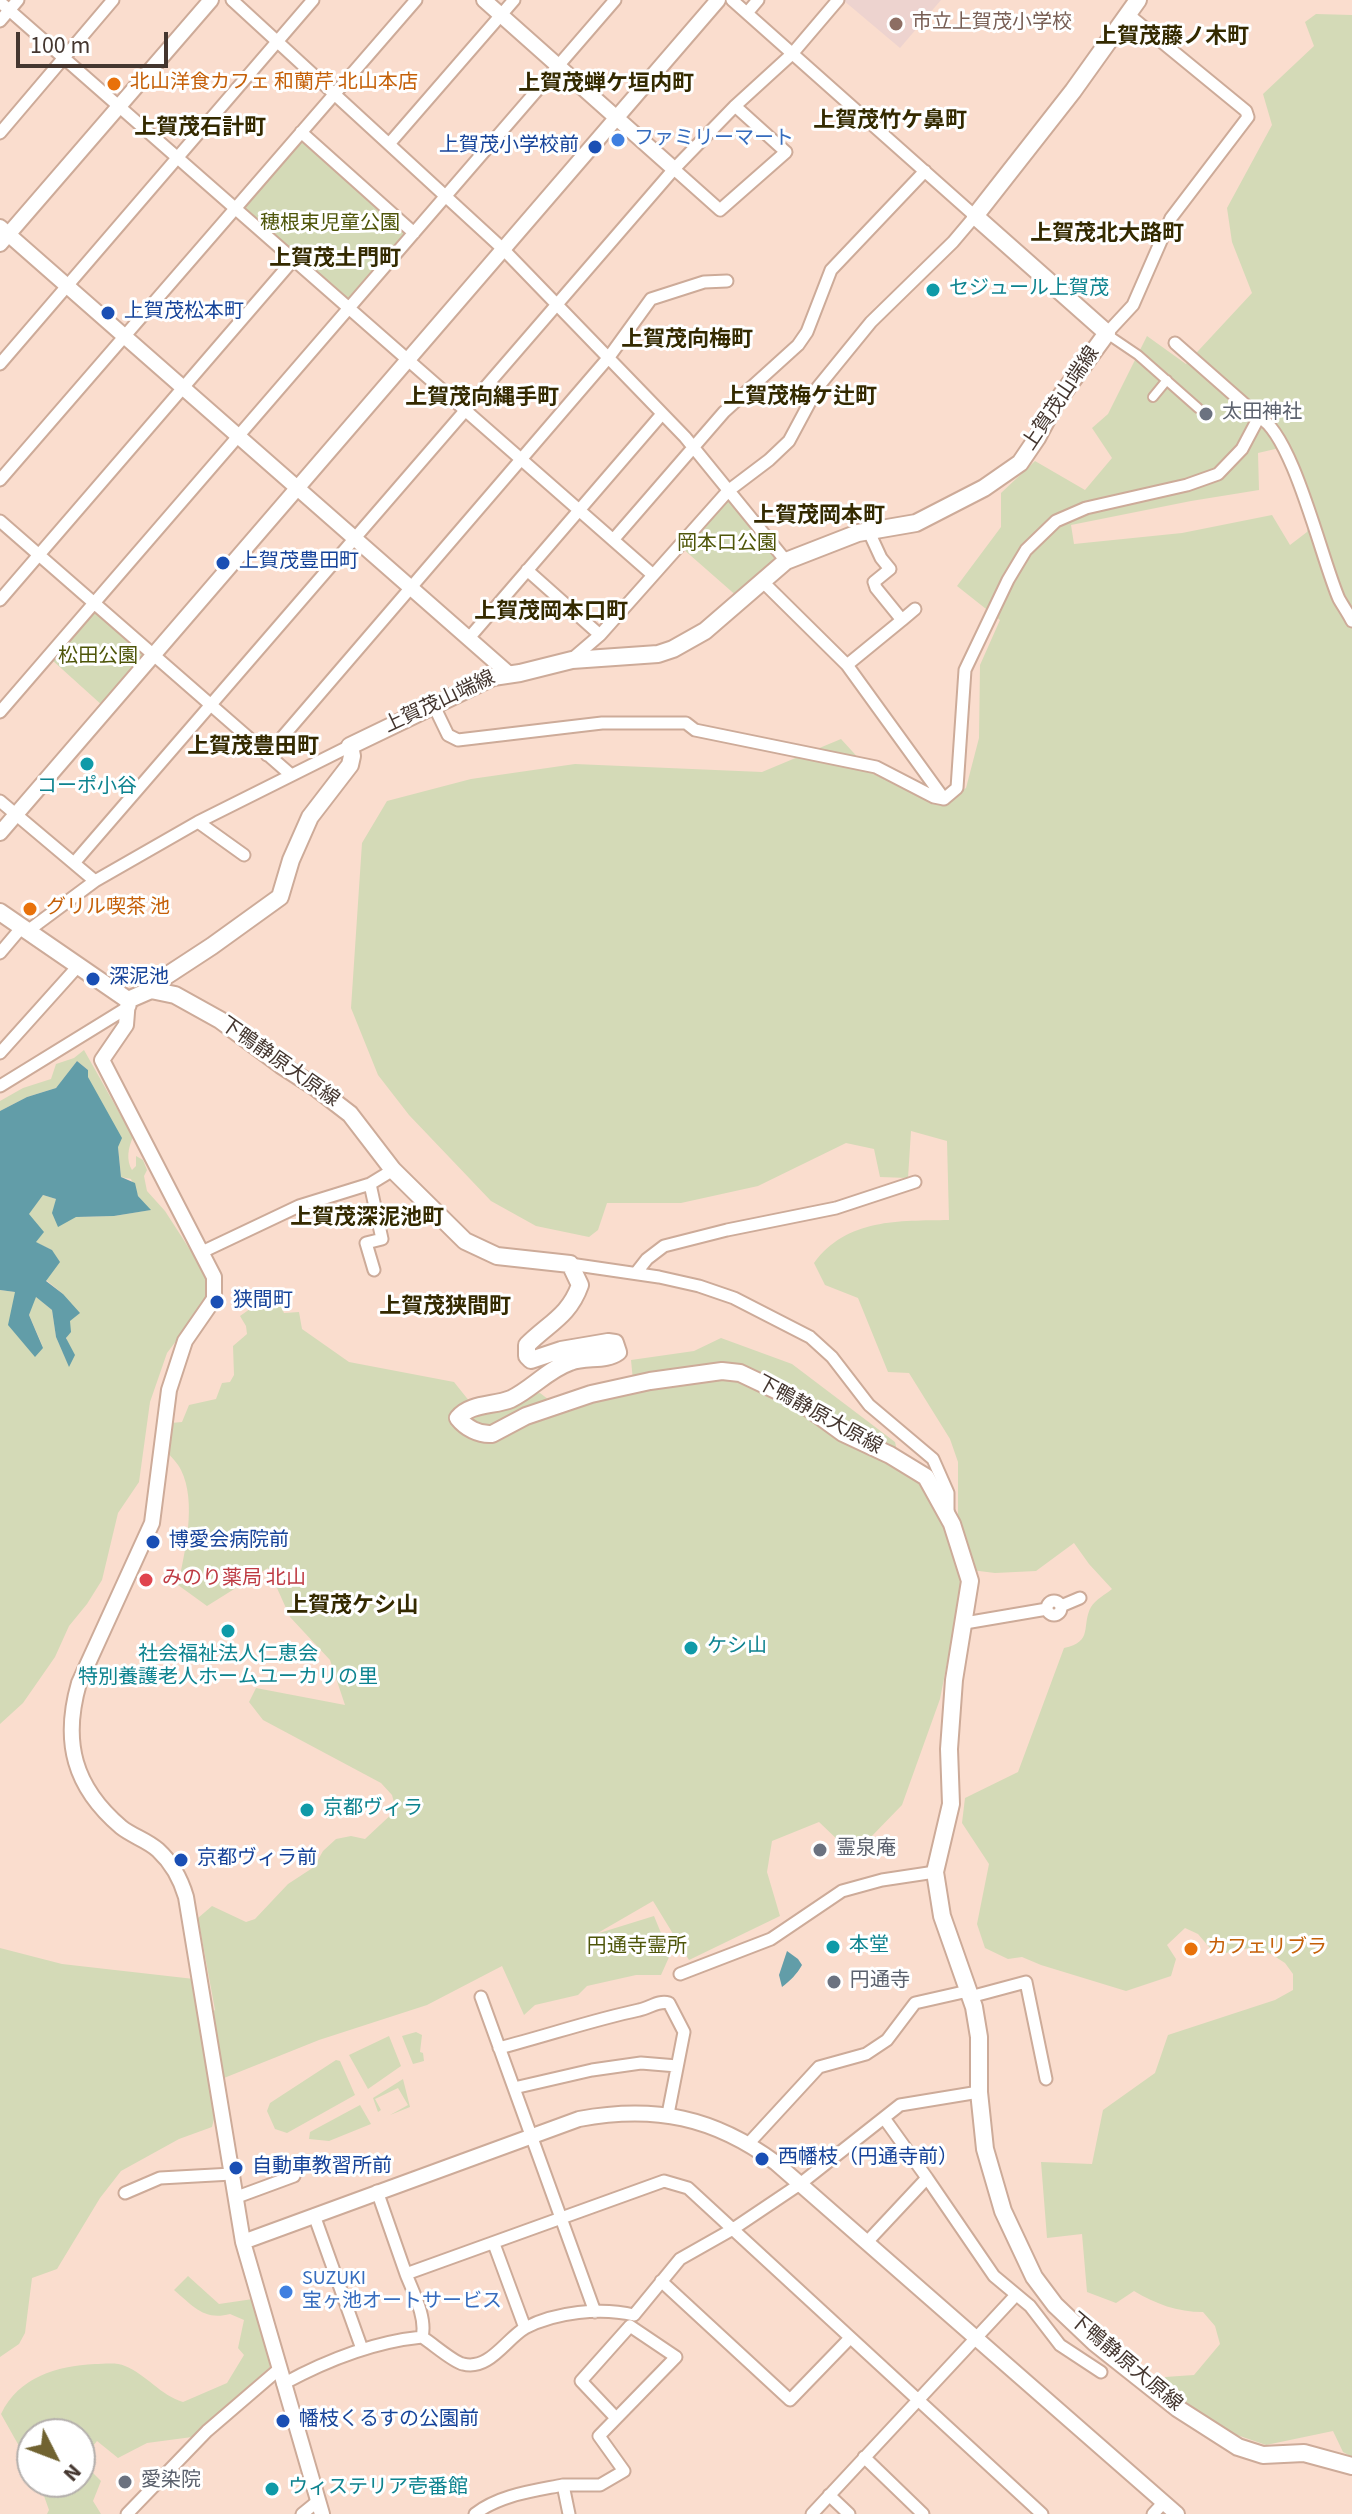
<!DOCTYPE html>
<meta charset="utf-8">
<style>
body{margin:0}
#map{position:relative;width:1352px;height:2514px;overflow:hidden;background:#faddce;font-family:"Source Sans 3",sans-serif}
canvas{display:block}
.north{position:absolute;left:16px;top:2418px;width:80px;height:80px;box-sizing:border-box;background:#fff;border:2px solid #b4afac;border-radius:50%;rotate:132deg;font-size:22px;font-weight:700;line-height:32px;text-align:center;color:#44362f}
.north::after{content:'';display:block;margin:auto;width:28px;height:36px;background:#716331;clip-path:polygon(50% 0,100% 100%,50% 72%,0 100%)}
.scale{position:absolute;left:16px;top:32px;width:152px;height:36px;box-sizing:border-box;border:4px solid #44362f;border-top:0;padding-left:10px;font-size:24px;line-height:28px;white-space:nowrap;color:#44362f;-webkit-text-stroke:6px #fff;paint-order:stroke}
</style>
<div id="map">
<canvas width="1352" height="2514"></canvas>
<div class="north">N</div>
<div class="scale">100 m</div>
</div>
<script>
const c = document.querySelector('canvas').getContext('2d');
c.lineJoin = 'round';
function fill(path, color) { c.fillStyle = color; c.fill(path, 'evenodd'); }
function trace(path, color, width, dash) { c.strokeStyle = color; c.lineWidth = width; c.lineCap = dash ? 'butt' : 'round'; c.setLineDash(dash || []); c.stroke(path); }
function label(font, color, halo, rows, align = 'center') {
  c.font = font + ' "Source Sans 3","Noto Sans JP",sans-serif'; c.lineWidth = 6; c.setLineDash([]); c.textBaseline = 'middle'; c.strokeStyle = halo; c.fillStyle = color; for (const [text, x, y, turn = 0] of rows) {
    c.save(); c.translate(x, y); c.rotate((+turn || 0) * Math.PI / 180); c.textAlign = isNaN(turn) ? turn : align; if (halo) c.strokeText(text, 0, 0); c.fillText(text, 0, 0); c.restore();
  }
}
fill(new Path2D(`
 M843,0h98l-41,48z`), '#edd3cf');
fill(new Path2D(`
 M1316,14l36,1v2442l-9,-5 -10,-21 -67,14 -58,-20 -36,-28 -6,-9 -1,-11 29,-2 26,-31 -5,-18 -12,-14c-26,0 -47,-8 -69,-21l-18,12 -29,-11 -5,-58 -35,4 -6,-76 51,2 11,-54 52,-37 13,-38 107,-35 18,-10v-16l-8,-11 -14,-9 -17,-7 -38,8 -18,-21 -13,-6 -18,17 9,14 -5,17 -45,15 -85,-26 -19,-8 -14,2 -23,-11 -8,-24 12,-60 -27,-41 3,-25 53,-26 46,-124c30,-6 17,-23 27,-41 4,-7 15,-13 21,-18l-23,-25 -15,-21 -38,28 -41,2 -24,-3 -13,-21v-87l-8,-23 -41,-66 -21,-1 -30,-74 -33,-13 -11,-22c33,-45 85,-42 135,-43l-2,-79 -36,-10 -3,47 -28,-1 -6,-28 -28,-6 -88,43 -77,17h-74l-9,27 -9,7 -53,-11 -45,-25 -82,-86 -31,-40 -27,-67 11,-165 25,-42 84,-22 104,-15 187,8 79,-33 32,35 69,31 24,-17 13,-50 1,-73 20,-45 -43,-34 44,-59v-34l34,-32 50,29 27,-32 -20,-30 16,-14 39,-78 39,28 66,-71 -20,-51 -5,-34 45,-83 -9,-31 51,-48 -9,-24zM1288,446l24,65 -5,21 -17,13 -18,-30 -90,18 -108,11 -3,-19 120,-24 68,-11 -1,-37z
 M299,141h6l99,90v8l-53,59 -7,1 -98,-89 -1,-6z
 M731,501l49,62 -41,35 -57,-50 41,-46z
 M94,611l51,45 -42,50 -51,-46z
 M84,1050l49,87c-5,11 -7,23 -1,33l4,-4v-10l7,4 4,10 -3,6 3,15 18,20 42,65 2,13 -5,15 -37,49 -17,49 -11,80 -21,31 -16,67 -15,24 -18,22 -14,31 -32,46 -23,21v-434l15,2 28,55 -14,-32 6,-19 17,14 4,27 13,29 -6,-72 -17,-14 6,-30 -17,-8 -7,-28 15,-19 13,4 20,18 38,-1 36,-6 -12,-14 -7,-17 -10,-2 -3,-30 -30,-70v-7l-11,-9 -21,27 -29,9 -27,14v-10l23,-13 28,-9 5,-15 18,-6z
 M267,1297l11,2 6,14 15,-1 3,17 47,33 105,20 16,20 70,-9 22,17 72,-19 -3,-31 63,-9 27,-13 71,26 103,78 6,27 25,20 13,21 27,85 -9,17 -17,87 -38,106 -33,34 -28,4 -22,-21 -47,19 -5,31 13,44 -91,44 -36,-59 -57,33 58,-18 16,39 -9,20h-25l-49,11 -9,9 -43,10 -11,10 -22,-49 -75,39 -108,35 -110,44 5,35 -2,8 -33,12 -58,32 -21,27 -43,71 -25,9 -7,55 -6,11 -19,13v-409l62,16 132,15 6,39 15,-8 -17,-92 14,-12 34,16 9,-3 33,-35 26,-17 9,-16 13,-12 15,-3 14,3 31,-29 -4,-15 -11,-12 -118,-63 -14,-18 7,-14 89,17 -15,-45 -40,-43 -22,-49 -61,38 -29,-21c7,-33 19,-83 3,-115 -3,-7 -10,-13 -16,-20l6,-27 11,-1 7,-17 27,-6 6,-16 8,-1 4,-7 -1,-29 14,-12 -1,-8 -6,-10z
 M416,2032l6,3 -2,17 3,1 1,8 -11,3 -11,-28z
 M389,2036l12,30 -33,23 -19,-34z
 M336,2060l4,1 15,34 -68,38 -12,-4 -8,-18 3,-8z
 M403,2079l7,28 -20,8 18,-10 -10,-17 -23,11 6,11 -3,2 -5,-14z
 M360,2105l11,19 -42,17 -20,-2 1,-7z
 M188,2276l31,28 34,-5 13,46 4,22 -78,70 -45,6 -29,15 -21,-17 -16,20 20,20 -8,20 8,13h-54l2,-4 -10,-28h41v-48h-48v35l-31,-55c18,-37 55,-48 94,-50 9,0 22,-2 30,2 22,9 35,29 58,36l44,-19 17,-28 -6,-7 6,-28 -14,-6c-26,7 -37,-8 -56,-24z`), '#d4dab7');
fill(new Path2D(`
 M77,1061l11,9v7l34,61 -4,9 3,30 14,6 3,13 13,14 -37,6 -38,1 -18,10 -6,-14 4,-14 -13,-4 -14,19 15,18 -8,10 16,8 8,12 -14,19 17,13 17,19 -10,8 1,11 -5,6 9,17 -6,12 -13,-30 -4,-27 -16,-13 -7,18 14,33 -8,9 -27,-32 7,-33 -15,-2v-179l27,-14 29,-9z
 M787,1951l11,8 4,6c-5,9 -12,16 -20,22l-3,-12z`), '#629da8');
const pedestrian = new Path2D(`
 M1107,334l31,21 60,53
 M1153,397l14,-17`);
const minor = new Path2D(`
 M232,0l271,249 182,188 101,124
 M0,2l653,573
 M747,13l11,-13
 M0,21l18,-21
 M301,132l113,101
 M0,133l113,-133
 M389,144l125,-144
 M674,169l46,41 66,-58 -51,-46
 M1107,333l26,-28 38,-87 77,-101 -2,-6 -117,-96
 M1175,343l84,74c34,17 63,144 80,182 4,7 9,14 13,22
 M0,364l313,-364
 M0,480l416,-480
 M0,521l290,253
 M613,540l111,-128 74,-67 9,-13 24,-62 94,-99
 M527,570l73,65
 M763,582l84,83 97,134 13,-11 8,-118 43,-90 18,-30 30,-29 30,-13 101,-23 31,-11 24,-25 17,-32
 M0,600l294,-341
 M902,620l13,-11
 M469,638l193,-224
 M572,659l28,-24 128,-144 41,-31 20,-19 29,-54 53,-65 82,-80 22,-26 -243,-216
 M847,665l55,-45 -26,-32 -2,-6 16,-13 -9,-11 -12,-26
 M433,704l15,31 10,5 144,-17h84l9,7 181,37 58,30 10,2
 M0,712l615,-712
 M267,755l342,-398 42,-58 53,-17 23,-1
 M0,801l95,80
 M198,822l46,33
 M74,863l600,-694 61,-63 57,-52 46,-54
 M29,930l66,-49 103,-59 152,-76
 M0,953l22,-26
 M0,1053l79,-88
 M0,1086l130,-80
 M370,1184l12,55 -16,4 8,27
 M202,1252l97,-46 71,-22 23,-14
 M570,1264l89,13 40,9 35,12 76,39 22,20 37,48 64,54 15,34v18
 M636,1273l11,-14 17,-13 63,-16 109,-22 79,-26
 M1047 1608a7 7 0 1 1 14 0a7 7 0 1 1-14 0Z
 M1061,1606l19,-8
 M965,1623l82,-14
 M680,1974l91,-35 71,-48 40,-11 53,-8
 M481,1997l114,315
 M970,1997l56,-15 20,97
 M499,2048c47,-12 93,-28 140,-38 11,-2 19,-10 30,-7l15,29 -16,82
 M514,2088l78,-18 49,-7 36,3
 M749,2143l70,-76 47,-13 21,-14 28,-37 53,-12
 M927,2178l67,98 36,30 30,39 41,27
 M377,2191l29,83 258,-93 24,7 354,326
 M125,2193l35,-15 72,-4
 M237,2197l57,-21
 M314,2215l48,134
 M868,2241l59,-63 -43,-60
 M494,2244l31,84
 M406,2274c7,18 21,44 16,63
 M661,2281l129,119 60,-62
 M283,2384c44,-24 89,-42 139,-47 10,6 31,25 41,27 26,7 43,-25 62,-36 30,-16 76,-21 109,-13l46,-56 53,-30 67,-45 100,-79 79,-13
 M864,2457l59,57
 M563,2485h37l24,-14 -25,-35 77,-79 -46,-31 -49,55 35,37
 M829,2495l20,19
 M127,2514l80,-83 71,-61
 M302,2514l16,-13
 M475,2514c24,-19 58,-23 88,-29l6,29
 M812,2514l204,-219
 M1153,2514l11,-12`);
const tertiary = new Path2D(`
 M484,0l190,169
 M0,227l508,446
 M0,244l211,-244
 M0,833l718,-833
 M128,1000l-2,25 -24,35 112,217v22l-29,42 -16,49 -17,133 -73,160c-17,59 -5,104 42,144 11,9 26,13 37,23 13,12 23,30 28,47l57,345 79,272
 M243,2242l336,-123c76,-14 135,-2 197,44l401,351`);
const secondary = new Path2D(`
 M151,990l6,-8 55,-36 68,-49 11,-37 19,-43 40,-52 2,-9 -2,-10 143,-69 27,-4 52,-13 86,-6 15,-5 32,-18 81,-70 72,-28 58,-10 68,-35 36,-25 17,-25 18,-34 52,-71 -132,-117 98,-125 65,-91`);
const primary = new Path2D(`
 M0,912l128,88 23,-10 24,5 45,25 61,45 34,22 35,27 43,56 72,71 32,15 73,8 10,21c-11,31 -31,38 -53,60v11l4,4 30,-10 47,-8 7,1 3,9c-12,9 -33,4 -48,10 -23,8 -38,27 -59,37 -17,7 -41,4 -53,19 8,10 21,17 34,16l34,-18 65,-22 59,-13 72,-10 18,2 59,28 44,32 47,22 36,22 26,47 18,57 -16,99 -5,69 2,55 -16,68 7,44 32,91 5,30v55l6,57 18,62 31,66 21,28 40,38 82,65 61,39 25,8 41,-2 48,13`);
trace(pedestrian, '#cdab99', 12);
trace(minor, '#cdab99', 15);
trace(tertiary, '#cdab99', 18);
trace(secondary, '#cdab99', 20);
trace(primary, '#cdab99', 20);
trace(pedestrian, '#fff', 8);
trace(minor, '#fff', 11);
trace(tertiary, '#fff', 14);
trace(secondary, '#fff', 16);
trace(primary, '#fff', 16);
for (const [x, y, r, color] of [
 [896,24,8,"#8d6e63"],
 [114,84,8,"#e8710a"],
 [618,140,8,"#3f7fe0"],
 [595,147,8,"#1a4fb4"],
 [933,290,8,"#0f9aa8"],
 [108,313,8,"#1a4fb4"],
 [1206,414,8,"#6b7280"],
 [223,563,8,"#1a4fb4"],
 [87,764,8,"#0f9aa8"],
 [30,909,8,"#e8710a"],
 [93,979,8,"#1a4fb4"],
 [217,1302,8,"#1a4fb4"],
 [153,1542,8,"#1a4fb4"],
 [146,1580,8,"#e0444e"],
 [228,1631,8,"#0f9aa8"],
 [691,1648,8,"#0f9aa8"],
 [307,1810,8,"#0f9aa8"],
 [820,1850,8,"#6b7280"],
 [181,1860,8,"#1a4fb4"],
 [833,1947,8,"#0f9aa8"],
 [1191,1949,8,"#e8710a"],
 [834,1982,8,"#6b7280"],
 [762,2159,8,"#1a4fb4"],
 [236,2168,8,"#1a4fb4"],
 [286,2292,8,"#3f7fe0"],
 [283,2421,8,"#1a4fb4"],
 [125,2482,8,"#6b7280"],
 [272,2489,8,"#0f9aa8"]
]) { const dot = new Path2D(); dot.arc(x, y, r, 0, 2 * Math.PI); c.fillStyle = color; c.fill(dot); trace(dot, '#fff', 3); }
label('20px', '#785e54', '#fff', [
 ["市立上賀茂小学校",912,24]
], 'left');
label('20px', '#c56008', '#fff', [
 ["北山洋食カフェ 和蘭芹 北山本店",130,84],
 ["グリル喫茶 池",46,909],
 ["カフェリブラ",1207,1949]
], 'left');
label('20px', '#366cbe', '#fff', [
 ["ファミリーマート",634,140],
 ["SUZUKI",302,2280],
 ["宝ヶ池オートサービス",302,2303]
], 'left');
label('20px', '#164399', '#fff', [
 ["上賀茂小学校前",579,147,"right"],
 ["上賀茂松本町",124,313],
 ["上賀茂豊田町",239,563],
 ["深泥池",109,979],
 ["狭間町",233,1302],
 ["博愛会病院前",169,1542],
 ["京都ヴィラ前",197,1860],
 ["西幡枝（円通寺前）",778,2159],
 ["自動車教習所前",252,2168],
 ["幡枝くるすの公園前",299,2421]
], 'left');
label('20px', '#4f560a', '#fff', [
 ["穂根束児童公園",330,225],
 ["岡本口公園",727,545],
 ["松田公園",98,658],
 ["円通寺霊所",637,1948]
]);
label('20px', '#0d838f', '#fff', [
 ["セジュール上賀茂",949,290],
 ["コーポ小谷",87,788,"center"],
 ["ケシ山",707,1648],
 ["社会福祉法人仁恵会",228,1656,"center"],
 ["特別養護老人ホームユーカリの里",228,1679,"center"],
 ["京都ヴィラ",323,1810],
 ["本堂",849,1947],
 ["ウィステリア壱番館",288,2489]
], 'left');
label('20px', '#44362f', '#fff', [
 ["上賀茂山端線",1062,399,-56],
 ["上賀茂山端線",440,703,-25],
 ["下鴨静原大原線",279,1063,35],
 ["下鴨静原大原線",819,1416,29],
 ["下鴨静原大原線",1125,2363,40]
]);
label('20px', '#5b616d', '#fff', [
 ["太田神社",1222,414],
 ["霊泉庵",836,1850],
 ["円通寺",850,1982],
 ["愛染院",141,2482]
], 'left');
label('20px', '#be3a42', '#fff', [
 ["みのり薬局 北山",162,1580]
], 'left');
label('bold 22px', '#342a00', '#fff', [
 ["上賀茂藤ノ木町",1172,38],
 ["上賀茂蝉ケ垣内町",606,85],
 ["上賀茂竹ケ鼻町",890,122],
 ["上賀茂石計町",200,129],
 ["上賀茂北大路町",1107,235],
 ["上賀茂土門町",335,260],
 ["上賀茂向梅町",687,341],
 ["上賀茂梅ケ辻町",800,398],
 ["上賀茂向縄手町",482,399],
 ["上賀茂岡本町",819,517],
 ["上賀茂岡本口町",551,613],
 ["上賀茂豊田町",253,748],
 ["上賀茂深泥池町",367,1219],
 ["上賀茂狭間町",445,1308],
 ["上賀茂ケシ山",352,1607]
]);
</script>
